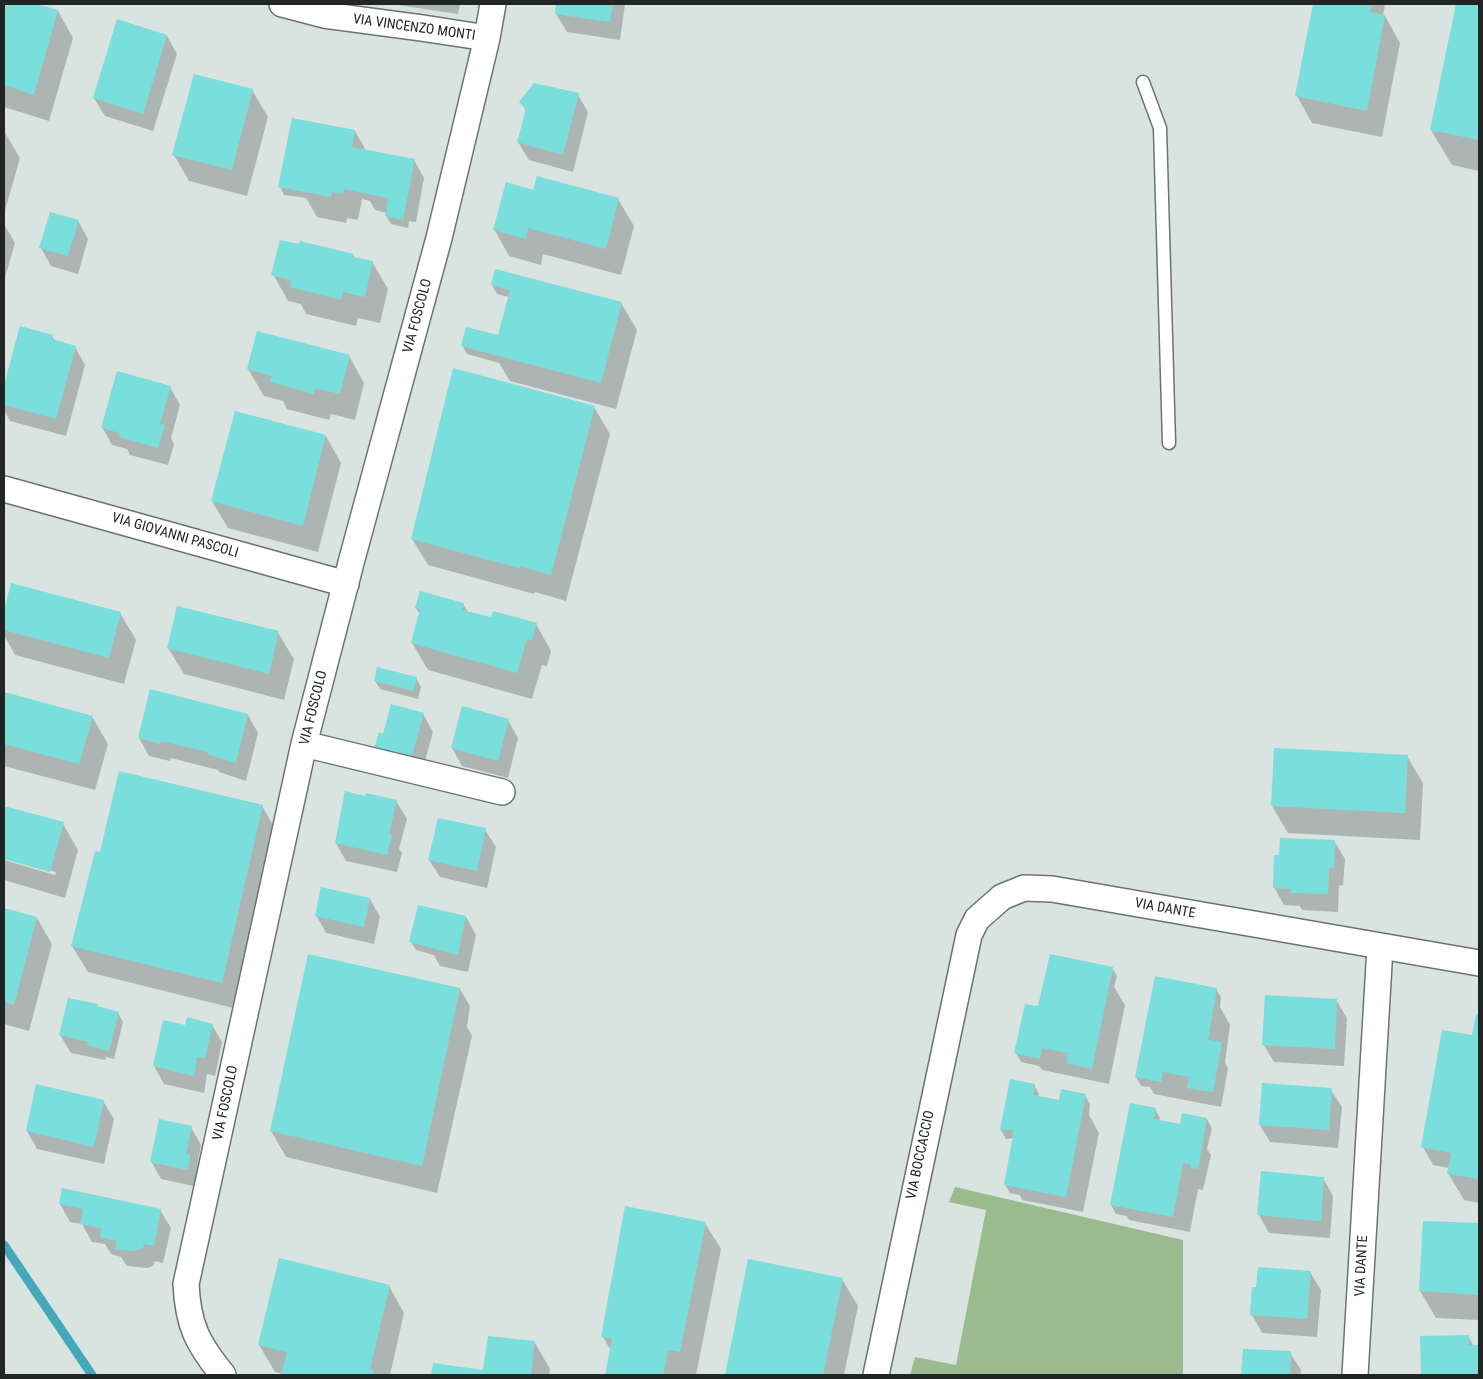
<!DOCTYPE html>
<style>
body{margin:0}
#map{position:relative;width:1483px;height:1379px;overflow:hidden;background:#d9e3e0;font-family:"Roboto Condensed",sans-serif}
canvas{display:block}
.frame{position:absolute;inset:0;border:5px solid #212524;pointer-events:none}
</style>
<div id="map">
<canvas width="1483" height="1379"></canvas>
<div class="frame"></div>
</div>
<script>
const c = document.querySelector('canvas').getContext('2d');
c.lineJoin = 'round';
function fill(path, color) { c.fillStyle = color; c.fill(path, 'evenodd'); }
function trace(path, color, width, dash) { c.strokeStyle = color; c.lineWidth = width; c.lineCap = dash ? 'butt' : 'round'; c.setLineDash(dash || []); c.stroke(path); }
function label(font, color, halo, rows, align = 'center') {
  c.font = font + ' "Roboto Condensed",sans-serif'; c.lineWidth = 4; c.setLineDash([]); c.textBaseline = 'middle'; c.strokeStyle = halo; c.fillStyle = color; for (const [text, x, y, turn = 0] of rows) {
    c.save(); c.translate(x, y); c.rotate((+turn || 0) * Math.PI / 180); c.textAlign = isNaN(turn) ? turn : align; if (halo) c.strokeText(text, 0, 0); c.fillText(text, 0, 0); c.restore();
  }
}
fill(new Path2D(`
 M955,1187l228,53v135h-273l5,-18 41,8 30,-155 -37,-8z`), '#9abb8d');
fill(new Path2D(`
 M4,4h27l27,7 15,27 -24,83 -45,-14z
 M391,4h69l-2,10z
 M558,4h67l-5,36 -53,-8 -11,-18z
 M1315,4h70l-2,12h2l15,27 -18,94 -70,-14 -15,-27z
 M1458,4h21v167l-27,-6 -21,-35z
 M167,36l10,18 -24,77 -48,-15 -11,-18z
 M252,90l16,27 -21,79 -58,-15 -15,-26z
 M578,95l10,17 -15,60 -44,-12 -11,-18 8,-31 -5,-9z
 M4,131l16,27 -16,56z
 M355,131l12,21 47,8 10,18 -8,44 -7,-1 -1,7 -17,-4 -5,-8v-3l-11,-3 -5,-9 -8,-2 -4,21 -11,-2 -1,5 -29,-6 -11,-19 -22,-3 -4,-9z
 M534,191l84,8 16,27 -13,49 -78,-21 -2,11 -32,-9 -15,-27z
 M78,221l10,18 -10,35 -27,-8 -10,-18z
 M4,224l11,19 -11,38z
 M353,255l2,3 17,4 16,27 -8,34 -22,-5 -2,8 -50,-12 -5,-10 -13,-3 -15,-27z
 M492,285l129,18 16,27 -21,79 -106,-28 -11,-18 -32,-9 -5,-9 37,-8 10,-40 -12,-3z
 M20,328l32,8 3,5 20,6 10,18 -19,71 -56,-15 -6,-11v-20z
 M349,356l15,27 -9,37 -24,-6 -2,6 -42,-11 -4,-8 -19,-5 -16,-27z
 M170,387l10,18 -9,33 3,6 -6,21 -38,-10 -3,-6 -15,-4 -10,-18z
 M594,407l16,27 -44,167 -31,-9 -1,2 -106,-29 -16,-26z
 M326,436l15,27 -23,89 -90,-24 -16,-27z
 M12,584l108,29 16,27 -12,44 -109,-29 -11,-20v-20z
 M463,604l5,8 24,7 44,5 15,27 -4,15 -5,-1 -10,34 -104,-29 -16,-27 8,-28 -4,-7z
 M278,633l16,26 -10,41 -100,-26 -16,-26z
 M416,678l5,9 -3,12 -38,-10 -5,-8z
 M4,693l89,25 15,26 -13,46 -91,-24z
 M423,714l10,18 -13,47 -36,-44z
 M248,715l10,18 -12,48 -27,-9 -1,-2 -47,-12 -1,3 -21,-5 -10,-18z
 M508,720l10,18 -10,40 -46,-12 -10,-18z
 M1407,756l16,27 -3,57 -132,-7 -16,-27z
 M366,797l30,4 11,18 -8,30 3,4 -5,19 -51,-11 -10,-18z
 M262,806l15,26 -40,177 -149,-37 -16,-26 29,-93z
 M4,807l59,17 15,26 -13,48 -61,-18v-20l51,15 1,-3 -52,-15z
 M485,830l11,17 -9,41 -47,-11 -11,-17z
 M1334,841l11,18 -2,27 -4,-1 -1,27 -36,-2 -2,-4 -16,-1 -10,-18z
 M370,899l10,18 -6,27 -48,-11 -10,-18z
 M4,909l33,9 15,26 -23,87 -25,-7z
 M466,917l10,18 -8,37 -28,-6 -6,-11 -18,-5 -5,-8z
 M1112,968l5,8 -3,11 11,18 -16,79 -67,-14 -3,-4 -18,-4 -5,-9 23,-46z
 M460,989l10,17 -3,21 5,9 -35,157 -151,-36 -15,-26z
 M1216,989l5,8 -1,10 10,18 -5,37 3,7 -7,38 -67,-13 -4,-7 -9,-1 -5,-9z
 M1336,1000l11,18 -3,48 -70,-4 -10,-17z
 M97,1006l1,2 20,5 5,9 -9,37 -8,-2 -1,3 -34,-7 -11,-18z
 M1477,1016h2v187l-15,-3 -16,-27 1,-5 -16,-3 -10,-18 50,-108z
 M212,1025l10,17 -7,34 -8,-2 -3,19 -40,-9 -10,-18 32,-40z
 M1034,1085l5,9 -1,3 23,5 24,-6 5,8 -1,11 10,18 -16,79 -61,-12 -2,-5 -10,-2 -5,-8 9,-47 -8,1 -5,-9z
 M1331,1090l11,17 -4,41 -68,-6 -10,-17z
 M103,1101l11,18 -10,45 -67,-15 -10,-18z
 M1155,1109l5,9 -1,3 22,4 26,-6 5,9 -5,21 4,6 -8,35 -5,-1 -8,43 -61,-12 -2,-4 -11,-2 -5,-9z
 M191,1127l10,18 -4,22 4,7 -3,13 -37,-8 -10,-18z
 M1262,1173l61,5 10,18 -3,42 -61,-5 -10,-18z
 M60,1204l100,6 11,18 -8,35 -8,-2 -2,5 -6,2 -20,-2 -6,-9 -10,-3 -6,-10 -13,-2 -10,-18 -12,-2z
 M1424,1222l55,3v95l-43,-2 -16,-27z
 M705,1223l16,26 -25,126h-89l4,-24 -8,-14z
 M749,1261l93,18 16,27 -14,69h-118z
 M1310,1272l11,18 -4,47 -55,-4 -10,-18z
 M389,1286l15,27 -14,62h-107v-1l-8,-2 -16,-27z
 M1468,1336l6,11h5v28h-57l-1,-38z
 M535,1343l15,26 -1,6h-117l2,-10 51,6z
 M1244,1350l46,3 11,17 -1,5h-57z`), '#0003');
trace(new Path2D(`
 M4,1245l88,130`), '#44a8bb', 9);
fill(new Path2D(`
 M4,4h32l22,6 -24,85 -30,-10z
 M556,4h57l-3,18 -55,-8z
 M1313,4h59l-2,8 15,3 -18,96 -72,-15z
 M1456,4h23v136l-49,-10z
 M117,19l50,16 -24,79 -50,-16z
 M194,74l59,15 -21,81 -60,-15z
 M534,83l45,10 -16,62 -46,-13 9,-33 -7,-7z
 M292,118l63,12 -3,17 63,12 -12,61 -18,-4 3,-18 -44,-9 -1,5 -11,-2 -1,5 -53,-10z
 M537,176l82,22 -13,51 -78,-21 -2,11 -33,-9 13,-48 27,8z
 M50,212l29,8 -11,36 -29,-8z
 M280,240l19,4 1,-3 54,13 -1,3 20,4 -8,36 -22,-5 -2,8 -51,-13 1,-7 -20,-5z
 M495,269l127,33 -21,81 -140,-37 5,-19 32,8 12,-45 -19,-5z
 M20,326l33,9 -1,4 24,7 -20,73 -52,-14v-20z
 M257,331l93,24 -10,39 -24,-6 -2,6 -44,-12 2,-6 -25,-7z
 M453,368l142,38 -44,169 -31,-9 -1,2 -108,-29z
 M117,371l54,15 -11,38 5,1 -7,23 -39,-11 1,-4 -19,-5z
 M235,411l91,24 -23,91 -92,-25z
 M11,583l110,29 -12,46 -105,-28v-20z
 M420,591l44,12 -2,7 29,7 2,-6 44,12 -5,17 -5,-1 -10,34 -106,-30 9,-34 -5,-1z
 M177,606l102,25 -10,43 -102,-26z
 M377,667l40,10 -3,14 -40,-10z
 M150,689l98,25 -12,49 -29,-9 1,-2 -47,-11 -1,3 -22,-6z
 M4,692l89,24 -14,48 -75,-20z
 M391,704l33,9 -14,49 -37,-10 6,-20 4,2z
 M462,706l47,13 -11,42 -47,-13z
 M1274,748l134,7 -3,58 -134,-7z
 M119,771l144,34 -41,178 -151,-37 24,-95 5,1z
 M345,791l20,5 1,-3 31,7 -8,34h3l-5,21 -52,-12z
 M4,806l60,16 -14,50 -46,-13z
 M438,818l48,10 -9,43 -49,-11z
 M1280,838l55,2 -1,28h-5l-1,26 -37,-1v-4l-18,-1 1,-33h5z
 M321,887l49,11 -6,29 -49,-11z
 M418,905l48,11 -8,39 -49,-13z
 M4,908l33,9 -23,88 -10,-3z
 M308,954l152,34 -38,178 -152,-35z
 M1050,954l63,13 -21,102 -26,-6 2,-10 -26,-5 -2,11 -26,-6 11,-49 13,2z
 M1155,976l62,12 -9,52 14,2 -9,50 -26,-4 2,-11 -26,-5 -2,10 -26,-5z
 M1265,995l72,4 -2,50 -73,-4z
 M68,998l30,6 -1,2 22,6 -10,39 -22,-6 1,-3 -29,-7z
 M1476,1014l3,1v164l-32,-5 4,-21 -30,-6 21,-117 30,5z
 M187,1017l26,7 -8,34 -8,-1 -3,19 -41,-10 10,-46 22,5z
 M1010,1079l25,5 -2,11 26,5 2,-11 25,5 -20,103 -62,-12 10,-55h-14z
 M1262,1083l70,5 -3,42 -70,-5z
 M36,1084l68,16 -10,47 -68,-16z
 M1130,1103l26,5 -2,11 26,5 2,-11 25,5 -9,51 -7,-1v-3l-8,-2 -10,54 -63,-12z
 M159,1119l33,7 -6,28 5,1 -3,15 -38,-8z
 M1261,1171l63,6 -3,44 -64,-6z
 M62,1188l99,21 -7,37 -10,-2 -1,4 -7,3 -21,-2 2,-8 -17,-4 1,-9 -21,-4 3,-15 -24,-5z
 M625,1206l81,16 -26,130 -12,-2 -5,25h-58l7,-36 -11,-2z
 M1423,1221l56,2v72l-60,-4z
 M279,1258l111,27 -20,84 4,1 -1,5h-92l6,-23 -29,-7z
 M748,1259l95,19 -20,97h-98z
 M1258,1267l53,4 -4,48 -57,-4 2,-28h4z
 M1469,1335v10h10v30h-58l-1,-39z
 M488,1336l47,5 -4,34h-100l2,-12 50,7z
 M1243,1349l48,2 -1,24h-49z`), '#79dedc');
const service = new Path2D(`
 M1143,82l17,46 9,315`);
const minor = new Path2D(`
 M282,4l42,11 98,13 65,10
 M4,489l342,95
 M304,744l198,48
 M223,1375c-26,-32 -35,-50 -37,-91l118,-540 48,-185 87,-321 48,-200 6,-34
 M876,1375l93,-440 8,-16 25,-22 22,-9 28,1 427,74
 M1355,1375l25,-428`);
trace(service, '#6b7471', 15);
trace(minor, '#6b7471', 28);
trace(service, '#fff', 12);
trace(minor, '#fff', 25);
label('14px', '#212524', '#fff', [
 ["VIA VINCENZO MONTI",414,28,8],
 ["VIA FOSCOLO",418,316,-75],
 ["VIA GIOVANNI PASCOLI",175,536,16],
 ["VIA FOSCOLO",314,708,-76],
 ["VIA DANTE",1165,909,10],
 ["VIA FOSCOLO",226,1103,-78],
 ["VIA BOCCACCIO",921,1155,-78],
 ["VIA DANTE",1362,1266,-87]
]);
</script>
